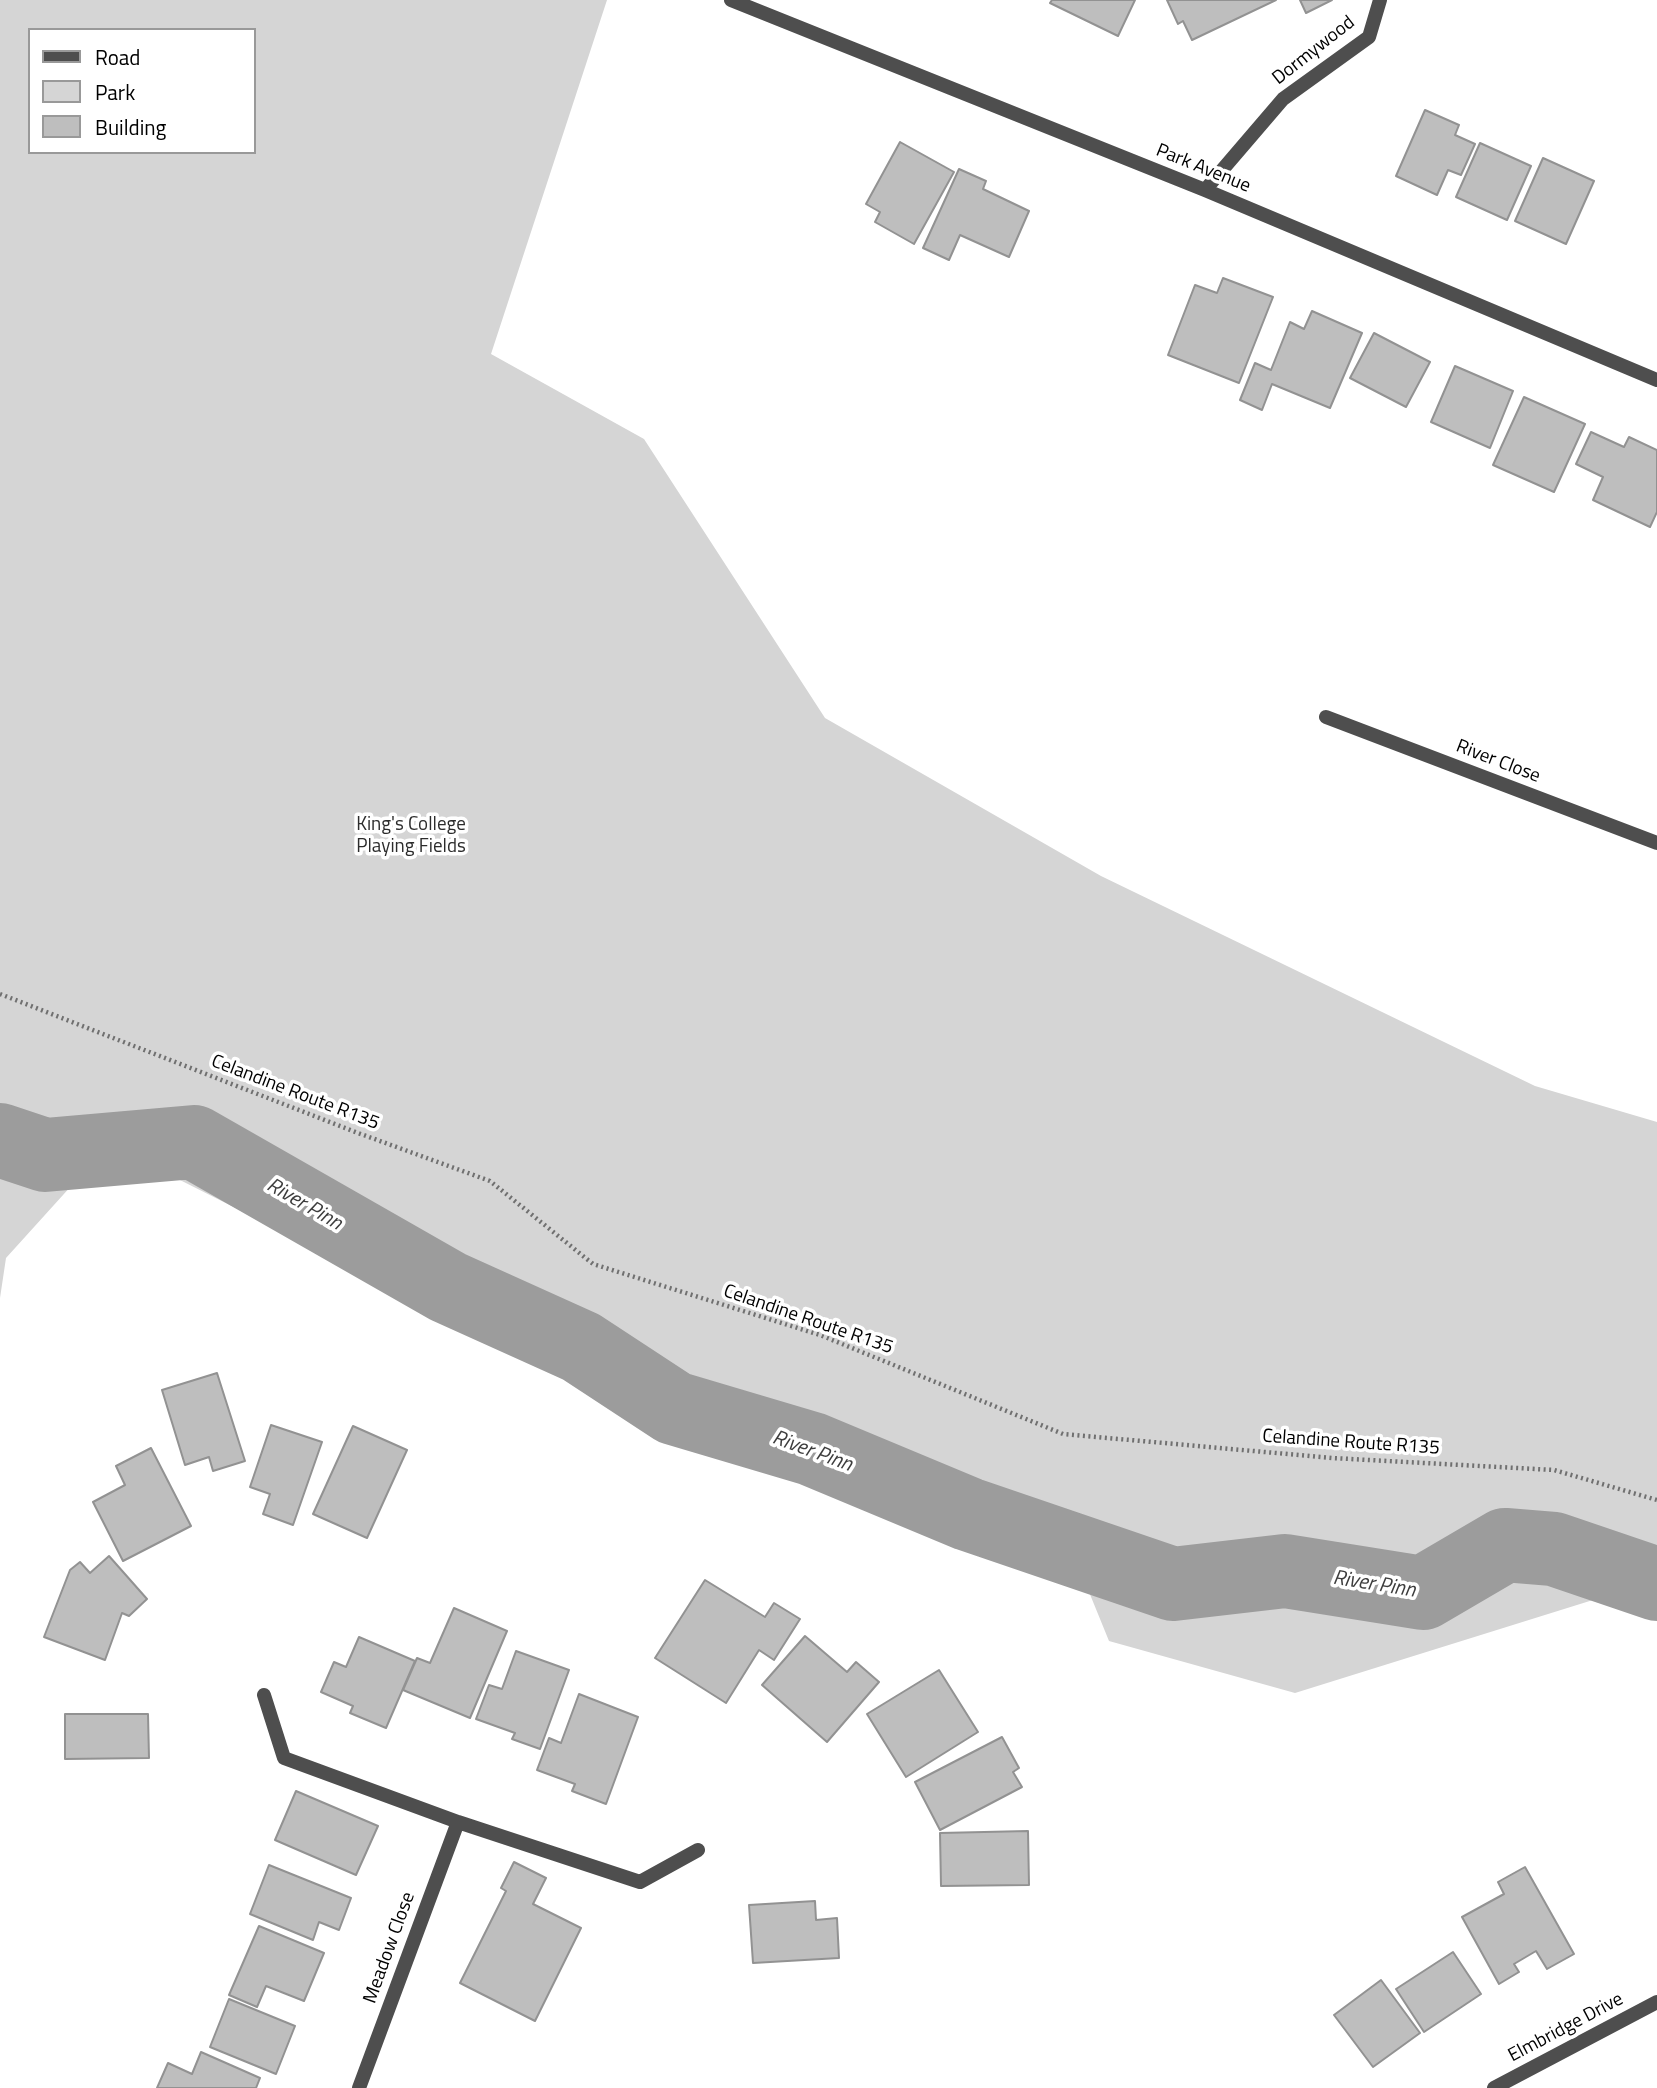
<!DOCTYPE html>
<style>
body{margin:0}
#map{position:relative;width:1657px;height:2088px;overflow:hidden;background:#fff;font-family:"Titillium Web",sans-serif}
canvas{display:block}
.legend{position:absolute;left:28px;top:28px;width:228px;height:126px;box-sizing:border-box;background:#fff;border:2px solid #999;margin:0;padding:9px 12px;list-style:none;font-size:21px;color:#000}
.legend li{display:flex;align-items:center;gap:14px;height:35px}
.legend b{width:35px;border:2px solid #999}
</style>
<div id="map">
<canvas width="1657" height="2088"></canvas>
<ul class="legend">
<li><b style="height:9px;background:#4e4e4e"></b>Road</li>
<li><b style="height:19px;background:#d5d5d5"></b>Park</li>
<li><b style="height:19px;background:#bebebe"></b>Building</li>
</ul>
</div>
<script>
const c = document.querySelector('canvas').getContext('2d');
c.lineJoin = 'round';
function fill(path, color) { c.fillStyle = color; c.fill(path, 'evenodd'); }
function trace(path, color, width, dash) { c.strokeStyle = color; c.lineWidth = width; c.lineCap = dash ? 'butt' : 'round'; c.setLineDash(dash || []); c.stroke(path); }
function label(font, color, halo, rows, align = 'center') {
  c.font = font + ' "Titillium Web",sans-serif'; c.lineWidth = 7; c.setLineDash([]); c.textBaseline = 'middle'; c.strokeStyle = halo; c.fillStyle = color; for (const [text, x, y, turn = 0] of rows) {
    c.save(); c.translate(x, y); c.rotate((+turn || 0) * Math.PI / 180); c.textAlign = isNaN(turn) ? turn : align; if (halo) c.strokeText(text, 0, 0); c.fillText(text, 0, 0); c.restore();
  }
}
fill(new Path2D(`
 M0,0h607l-116,354 153,85 181,279 276,158 434,210 122,36v458l-362,113 -186,-52 -22,-54 -409,-156 -506,-255 -90,-2 -76,84 -6,40zM30,30h224v122h-224z`), '#d5d5d5');
trace(new Path2D(`
 M0,1140l45,15 149,-13 254,145 133,60 93,61 138,41 156,65 205,70 112,-13 138,22 82,-48 49,4 103,35`), '#9c9c9c', 74);
const building = new Path2D(`
 M1052,0h83l-17,36 -68,-33z
 M1167,0h109l-84,40 -9,-19 -5,3z
 M1300,0h32l-26,13z
 M1425,110l34,15 -4,10 20,9 -14,31 -13,-5 -11,25 -41,-19z
 M900,142l54,30 -40,72 -39,-22 5,-10 -14,-8z
 M1480,143l51,23 -24,54 -51,-23z
 M1543,158l51,23 -28,63 -51,-23z
 M959,169l27,12 -3,8 46,22 -20,46 -49,-22 -11,25 -26,-12z
 M1223,278l50,19 -34,86 -71,-28 27,-70 22,8z
 M1312,311l50,22 -32,75 -58,-24 -10,26 -22,-10 15,-37 16,7 19,-48 14,7z
 M1374,333l56,29 -24,45 -56,-29z
 M1455,366l58,25 -23,57 -59,-26z
 M1524,397l61,27 -31,68 -61,-27z
 M1591,432l33,15 5,-10 28,13v62l-7,15 -57,-27 10,-23 -27,-13z
 M217,1373l28,88 -32,10 -4,-14 -24,8 -23,-75z
 M271,1425l51,17 -29,83 -30,-11 7,-20 -20,-7z
 M353,1426l54,24 -40,88 -54,-24z
 M151,1448l40,78 -68,35 -30,-59 32,-17 -9,-19z
 M109,1556l38,43 -18,17 -7,-3 -17,47 -61,-23 26,-67 10,-8 10,11z
 M705,1580l60,37 9,-14 26,16 -26,41 -15,-10 -33,53 -71,-45z
 M454,1608l53,23 -37,87 -67,-28 14,-32 13,5z
 M805,1636l42,36 9,-10 23,20 -52,60 -65,-57z
 M359,1637l56,24 -29,67 -36,-15 3,-7 -32,-14 13,-30 12,5z
 M516,1651l53,19 -29,79 -28,-10 3,-6 -39,-14 13,-34 13,4z
 M939,1670l39,62 -72,45 -39,-63z
 M579,1694l59,23 -32,87 -34,-13 3,-7 -38,-14 12,-32 12,5z
 M65,1714h83l1,44 -84,1z
 M1002,1737l17,31 -6,4 9,15 -82,43 -25,-48z
 M296,1791l82,35 -22,49 -81,-35z
 M1028,1831l1,54 -88,1 -1,-53z
 M514,1862l32,16 -13,26 48,24 -46,93 -75,-38 46,-92 -5,-3z
 M269,1865l82,33 -12,32 -20,-8 -6,18 -63,-26z
 M1525,1867l49,87 -27,15 -11,-18 -22,13 5,8 -20,12 -37,-67 42,-23 -6,-12z
 M815,1901l1,19 21,-2 2,40 -86,5 -4,-58z
 M259,1926l65,27 -20,48 -38,-15 -9,21 -28,-12z
 M1453,1952l28,42 -57,38 -28,-43z
 M1381,1980l39,53 -47,34 -39,-52z
 M229,1999l66,27 -19,48 -66,-27z
 M201,2052l59,26 -4,10h-99l11,-25 24,11z`);
fill(building, '#bebebe');
trace(building, '#929292', 2);
trace(new Path2D(`
 M0,994l358,139 132,48 103,83 227,71 243,99 269,24 222,12 103,30`), '#707070', 4.5, [2, 3.5]);
trace(new Path2D(`
 M731,0l474,190 452,190
 M1205,190l78,-91 86,-62 11,-37
 M1326,717l331,126
 M264,1695l20,63 174,64 182,60 58,-32
 M359,2088l99,-266
 M1494,2088l163,-86`), '#4e4e4e', 14);
label('19px', '#000', '#fff', [
 ["Dormywood",1314,51,-38],
 ["Park Avenue",1203,169,22],
 ["River Close",1498,762,21],
 ["Celandine Route R135",295,1093,21],
 ["Celandine Route R135",808,1320,19],
 ["Celandine Route R135",1351,1443,4],
 ["Meadow Close",390,1948,-70],
 ["Elmbridge Drive",1566,2028,-28]
]);
label('19px', '#2c2c2c', '#fff', [
 ["King's College",411,825],
 ["Playing Fields",411,847]
]);
label('italic 21px', '#3d3d3d', '#fff', [
 ["River Pinn",304,1205,30],
 ["River Pinn",812,1452,20],
 ["River Pinn",1374,1585,9]
]);
</script>
